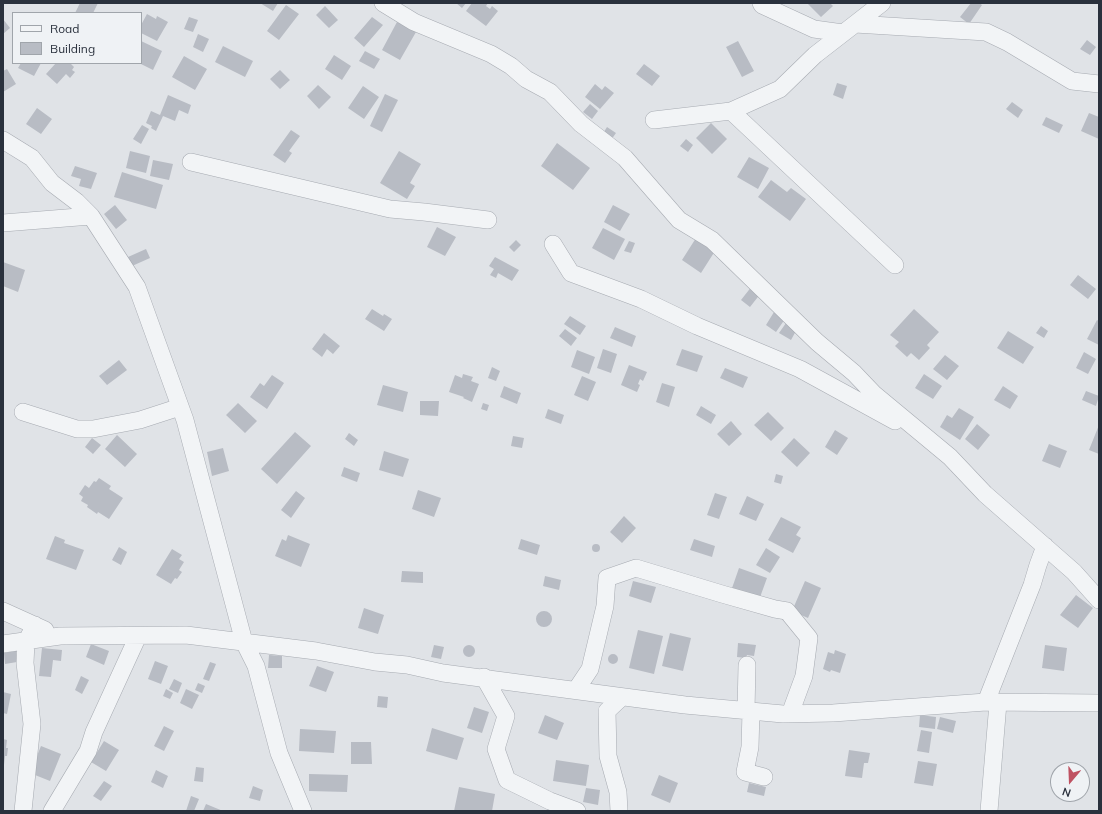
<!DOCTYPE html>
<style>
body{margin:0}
#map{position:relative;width:1102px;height:814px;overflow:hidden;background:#e0e3e7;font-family:Mulish,sans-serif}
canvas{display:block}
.frame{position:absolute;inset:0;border:4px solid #2a313d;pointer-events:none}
.legend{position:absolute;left:12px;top:12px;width:130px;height:52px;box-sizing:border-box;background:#eff2f5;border:1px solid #a0a5ab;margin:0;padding:5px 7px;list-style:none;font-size:12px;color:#2a313d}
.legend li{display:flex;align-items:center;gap:8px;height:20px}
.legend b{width:20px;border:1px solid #a0a5ab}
.north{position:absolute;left:1050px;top:762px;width:40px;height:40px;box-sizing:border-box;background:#eff2f5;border:1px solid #a0a5ab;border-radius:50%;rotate:199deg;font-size:11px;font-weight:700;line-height:16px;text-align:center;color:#2a313d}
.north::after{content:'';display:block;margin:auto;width:14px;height:18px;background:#bf5262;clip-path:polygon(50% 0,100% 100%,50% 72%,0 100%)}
</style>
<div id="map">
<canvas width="1102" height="814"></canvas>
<div class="frame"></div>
<ul class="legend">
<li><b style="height:5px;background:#f2f4f6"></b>Road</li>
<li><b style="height:11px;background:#b8bcc4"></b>Building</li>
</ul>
<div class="north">N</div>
</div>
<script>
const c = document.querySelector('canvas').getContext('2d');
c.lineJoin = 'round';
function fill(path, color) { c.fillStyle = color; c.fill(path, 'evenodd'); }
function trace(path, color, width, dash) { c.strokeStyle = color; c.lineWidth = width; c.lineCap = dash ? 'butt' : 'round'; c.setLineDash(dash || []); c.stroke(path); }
fill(new Path2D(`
 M80,3h18l-5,10h-18z
 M260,3h18l-5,8z
 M456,3h10l-4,5z
 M472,3h16l-2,3 4,3 2,-3 6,5 -12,15 -20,-15z
 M807,3h23l3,3 -12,11z
 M971,3h8l3,2 -13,19 -9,-7z
 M286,5l13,9 -20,26 -12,-9z
 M325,6l13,14 -9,8 -13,-13z
 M147,14l9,5 1,-3 11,6 -11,19 -16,-8v-8z
 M189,17l9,3 -5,12 -9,-3z
 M372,17l11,8 -19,22 -10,-9z
 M3,19l7,9 -7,6z
 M397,22l19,10 -16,28 -18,-10z
 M198,34l11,5 -6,13 -10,-5z
 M1087,40l9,7 -6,8 -10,-6z
 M141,41l21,10 -9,19 -12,-6z
 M738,41l16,30 -12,6 -16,-30z
 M223,46l30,15 -8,16 -30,-15z
 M365,51l15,8 -6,10 -15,-8z
 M334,55l17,11 -9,14 -17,-11z
 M184,56l23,13 -12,21 -23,-13z
 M21,63h20l-7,13 -16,-8z
 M56,63h14l4,4 -2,3 3,2 -5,6 -4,-4 -9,10 -11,-10z
 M644,64l16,12 -8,10 -16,-12z
 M7,69l9,15 -13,8v-21z
 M280,70l10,10 -10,9 -10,-10z
 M837,83l10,3 -4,13 -10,-4z
 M595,84l7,6 3,-4 9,7 -14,16 -15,-12z
 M318,85l13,12 -12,12 -12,-13z
 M363,86l16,11 -15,22 -16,-11z
 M385,94l13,6 -16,32 -12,-6z
 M168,95l23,10 -3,9 -9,-4 -4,11 -12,-5 -7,15 -5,-3 1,-2 -6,-3 5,-12 9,4z
 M1012,102l11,8 -5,8 -12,-9z
 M590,104l8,7 -6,8 -9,-7z
 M37,108l15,11 -11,15 -15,-10z
 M1089,113l10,4v22l-18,-8z
 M1046,117l17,8 -4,8 -17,-8z
 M711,123l16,16 -15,15 -16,-16z
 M142,125l7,4 -8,15 -8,-5z
 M607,127l9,6 -5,7 -9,-5z
 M291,130l9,6 -11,15 3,2 -7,10 -12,-8z
 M686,139l7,6 -5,7 -8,-6z
 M557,143l33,25 -17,22 -32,-24z
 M130,151l20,5 -4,17 -20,-5z
 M399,151l22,13 -11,19 5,3 -8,13 -27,-16z
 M749,157l20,11 -11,21 -21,-12z
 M153,160l20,4 -4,16 -19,-4z
 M75,166l22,7 -6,16 -12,-3 2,-7 -10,-3z
 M122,172l41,13 -7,24 -42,-12z
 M771,180l16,12 4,-4 15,11 -16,22 -32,-24z
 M115,205l12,15 -11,9 -12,-15z
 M613,205l17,9 -10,17 -16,-9z
 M437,227l19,10 -11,19 -18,-9z
 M603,228l22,11 -11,21 -22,-12z
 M696,238l19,13 -14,22 -19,-13z
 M516,240l5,5 -7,7 -5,-5z
 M629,241l6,2 -4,10 -7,-2z
 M146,249l4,9 -18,8 -4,-9z
 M495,257l24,13 -7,11 -14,-8 -2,5 -6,-3 4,-6 -5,-3z
 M3,262l22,8 -7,22 -15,-6z
 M1078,275l18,14 -8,10 -18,-14z
 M752,286l9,7 -11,14 -9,-7z
 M372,309l11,7 1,-2 8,5 -8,12 -19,-12z
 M914,309l25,23 -12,13 3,3 -11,12 -8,-7 -4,4 -12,-11 4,-4 -9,-7z
 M774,312l11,7 -9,13 -10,-7z
 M570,316l16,10 -6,9 -16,-11z
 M1097,320l2,1v24l-12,-6z
 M786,323l11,6 -6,11 -12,-7z
 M1041,326l7,5 -4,7 -8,-5z
 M615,327l21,9 -4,11 -22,-9z
 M565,329l12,9 -6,8 -12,-10z
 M1008,331l26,16 -11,17 -26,-16z
 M324,333l16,13 -7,8 -6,-5 -5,8 -10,-8z
 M603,349l14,5 -6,19 -14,-5z
 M682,349l21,7 -6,16 -21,-7z
 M577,350l18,7 -6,17 -18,-7z
 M1084,352l12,7 -8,15 -12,-6z
 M945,355l14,11 -12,14 -14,-11z
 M119,360l8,10 -20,15 -8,-9z
 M629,365l18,7 -4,9 -3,-2 -2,5 2,1 -3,7 -16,-7z
 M492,367l8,4 -4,10 -8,-3z
 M725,368l23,9 -5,11 -23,-10z
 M463,374l10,3 -2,4 8,3 -7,18 -9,-4 1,-1 -15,-5 6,-17 7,3z
 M924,374l18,12 -9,13 -18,-11z
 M272,375l12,8 -17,26 -17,-12 10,-14 4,3z
 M582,376l14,6 -8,19 -14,-6z
 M662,383l13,4 -6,20 -13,-5z
 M383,385l25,7 -5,20 -26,-7z
 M504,386l17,7 -4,11 -17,-7z
 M1003,386l15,10 -8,13 -16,-9z
 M1086,391l13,5 -3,10 -14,-6z
 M420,401h19l-1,15 -18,-1z
 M238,403l19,18 -12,12 -19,-18z
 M483,403l6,2 -2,6 -6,-2z
 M701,406l15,9 -5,9 -15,-9z
 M959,408l15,9 -14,23 -20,-13 7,-12 5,3z
 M548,409l16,6 -3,9 -16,-6z
 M768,412l16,16 -13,13 -17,-16z
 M731,421l11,13 -13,12 -12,-12z
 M977,424l13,11 -12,15 -13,-11z
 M1099,425v29l-10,-4z
 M835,430l13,8 -11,17 -12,-8z
 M295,432l16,14 -34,38 -16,-15z
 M349,433l9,7 -4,6 -9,-7z
 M117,435l20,19 -12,13 -20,-18z
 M513,436l11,2 -2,10 -11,-2z
 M92,438l9,7 -8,9 -8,-7z
 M794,438l16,15 -13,14 -16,-15z
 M1049,444l18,7 -7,17 -18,-7z
 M223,448l6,23 -17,5 -5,-24z
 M384,451l25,8 -6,18 -24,-7z
 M344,467l16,6 -3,9 -16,-6z
 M776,474l7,2 -2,8 -7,-2z
 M99,478l12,8 -2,3 14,9 -14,21 -11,-7 -1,2 -10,-7 1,-2 -7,-4 2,-4 -4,-3 6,-9 4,3 5,-7 2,1z
 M418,490l23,8 -7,19 -22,-8z
 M296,491l9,7 -14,20 -10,-8z
 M715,493l12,4 -8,22 -12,-4z
 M747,496l17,8 -8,17 -17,-7z
 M624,516l12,12 -14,15 -12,-11z
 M781,517l20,10 -5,8 5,3 -8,15 -25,-13z
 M288,535l22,9 -9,23 -26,-11 7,-17 4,2z
 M55,536l10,4 -1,3 20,7 -8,20 -30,-11z
 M521,539l19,6 -3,10 -19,-6z
 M694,539l21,7 -3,11 -22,-7z
 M592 548a4 4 0 1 1 8 0a4 4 0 1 1-8 0Z
 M119,547l8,5 -6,13 -9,-5z
 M766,548l14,9 -10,16 -14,-8z
 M172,549l10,6 -3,4 5,3 -5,8 3,2 -5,7 -2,-1 -4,6 -15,-9z
 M739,568l28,10 -8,22 -28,-9z
 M402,571l21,1v11l-22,-1z
 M545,576l16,4 -2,10 -16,-4z
 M633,581l23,6 -5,16 -22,-7z
 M805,581l16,7 -13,30 -16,-7z
 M1076,595l17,13 -15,20 -18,-13z
 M364,608l20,7 -6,19 -20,-6z
 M536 619a8 8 0 1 1 16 0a8 8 0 1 1-16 0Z
 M638,630l25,6 -9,38 -25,-6z
 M670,633l21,5 -8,33 -21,-5z
 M738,643l18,2 -2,11 -7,-1 -1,3 -9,-1z
 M91,644l18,7 -5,14 -18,-8z
 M463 651a6 6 0 1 1 12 0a6 6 0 1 1-12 0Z
 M434,645l10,2 -3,12 -10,-2z
 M1045,645l22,3 -3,23 -22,-3z
 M42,648l20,2 -1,11 -8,-1 -2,17 -12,-1z
 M835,650l11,4 -6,19 -9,-3 -1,2 -7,-3 5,-17 6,2z
 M16,651l1,11 -12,2 -1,-11z
 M608 659a5 5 0 1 1 10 0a5 5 0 1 1-10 0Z
 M269,655l13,1v12h-14z
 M155,661l13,5 -7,18 -13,-5z
 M210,662l6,2 -7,17 -6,-2z
 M317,666l17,6 -8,20 -17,-6z
 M81,676l8,4 -7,14 -7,-4z
 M174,679l8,4 -4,10 -9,-4z
 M198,683l7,3 -3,7 -7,-3z
 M166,689l7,4 -3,6 -7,-3z
 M186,689l13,6 -7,14 -12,-6z
 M3,692l8,2 -4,20 -4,-1z
 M378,696l10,1 -1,11 -10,-1z
 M474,707l15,5 -7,21 -15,-5z
 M545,715l19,8 -7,17 -19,-7z
 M920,715l16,2 -1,12 -16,-2z
 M940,717l16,4 -3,12 -16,-4z
 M164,726l10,5 -10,20 -10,-5z
 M432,728l32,10 -7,22 -31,-9z
 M300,729l36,2 -2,22 -35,-2z
 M921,730l11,2 -3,21 -12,-2z
 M3,739l4,1 -1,8h2l-1,8h-2l-1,9z
 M104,741l15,9 -13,21 -15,-9z
 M351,742h20l1,22h-21z
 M41,746l20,8 -11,27 -20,-8z
 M849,750l21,3 -2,10h-4l-2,15 -17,-2z
 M556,760l33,5 -3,21 -33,-5z
 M918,761l19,3 -4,22 -19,-3z
 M196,767l8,1 -1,14 -9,-1z
 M156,770l12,6 -5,12 -12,-6z
 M309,774l39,1 -1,17 -38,-1z
 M659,775l19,8 -8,20 -19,-8z
 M104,781l8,5 -11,15 -8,-5z
 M749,783l17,4 -2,9 -17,-4z
 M253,786l10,4 -3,11 -11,-3z
 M459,787l36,7 -3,17h-38z
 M586,788l14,2 -2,15 -15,-3z
 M191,796l8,3 -5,12h-8z
 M206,804l17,7h-20z`), '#b8bcc4');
const minor = new Path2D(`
 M383,3l31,19 77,32 20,12 15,13 24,13 31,32 44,34 54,62 33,20 105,102 37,31 20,21 76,63 35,37 89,78 25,28
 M761,3l1,2 52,24 29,4
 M855,24l27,-21
 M731,111l164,154
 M654,120l77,-9 49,-22 35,-34 40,-31 131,8 21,10 65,39 27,3
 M3,140l29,18 20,25 25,19 14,14 46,71 48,133 59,222 12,24 23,87 24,58
 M191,162l199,47 34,3 64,8
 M3,223l88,-7
 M553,244l18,29 70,26 56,27 103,43 95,52
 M23,412l54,17h16l47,-9 40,-13
 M3,611l42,19
 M3,644l57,-8 126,-1 130,16 59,11 32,3 36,8 242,32 98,9 50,-1 153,-11 113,1
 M484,677l22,39 -10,33 11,31 43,21 27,10
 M576,690l14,-21 15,-63 2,-28 29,-10 86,26 53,15 12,2 22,27 -5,38 -14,38
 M986,702l46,-117 6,-20 7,-19
 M746,711l1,-46
 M751,711l-1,36 -5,25 19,5
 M23,811l9,-87 -7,-61 1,-21 9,-17
 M52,811l36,-60 6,-19 44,-96
 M619,811l-1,-19 -10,-36 -1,-45 15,-14
 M989,811l9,-108`);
trace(minor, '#a6aab1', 18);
trace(minor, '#f2f4f6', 17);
</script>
